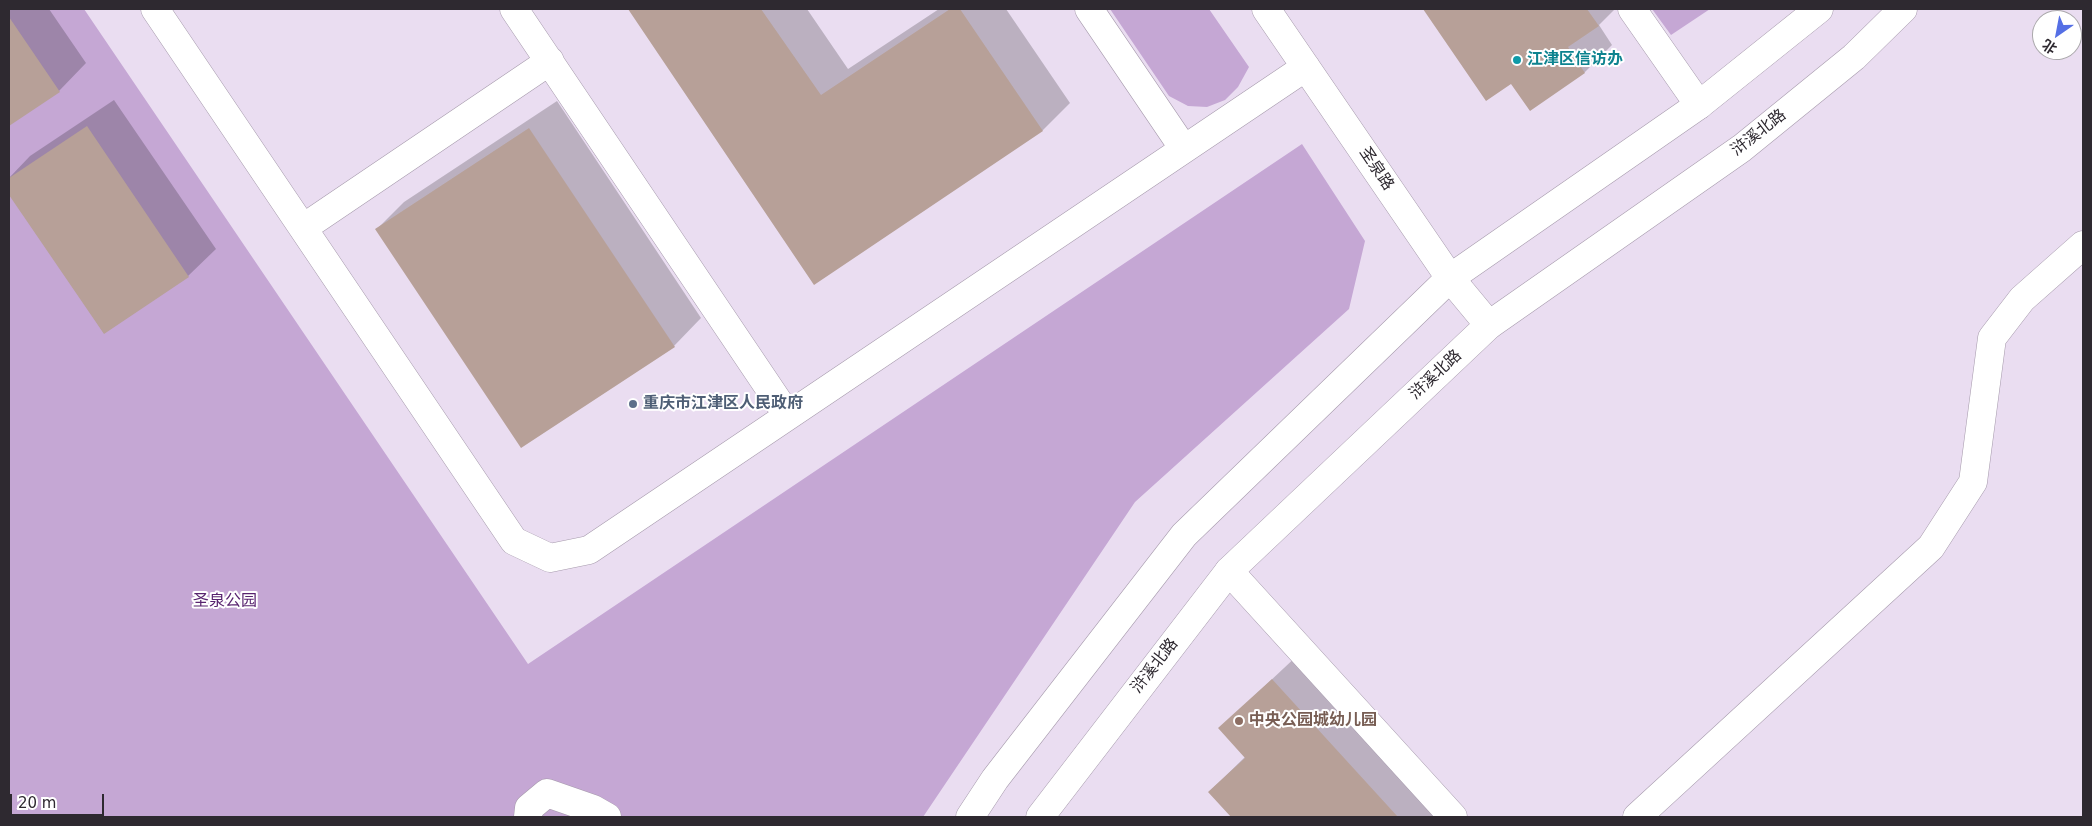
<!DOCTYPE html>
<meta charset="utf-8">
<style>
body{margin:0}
#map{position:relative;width:2092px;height:826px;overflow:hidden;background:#eaddf1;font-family:"DejaVu Sans","Noto Sans SC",sans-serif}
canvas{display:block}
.frame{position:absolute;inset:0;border:10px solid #2e2930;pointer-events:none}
.north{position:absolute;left:2032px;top:10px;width:50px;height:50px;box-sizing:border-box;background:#fff;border:1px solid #aba9ac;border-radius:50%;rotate:213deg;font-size:14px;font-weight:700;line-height:20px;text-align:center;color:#2e2930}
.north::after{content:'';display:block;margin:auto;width:18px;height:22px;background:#556fe5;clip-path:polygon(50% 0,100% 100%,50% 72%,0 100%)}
.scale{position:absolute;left:10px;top:794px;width:94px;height:22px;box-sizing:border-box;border:2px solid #2e2930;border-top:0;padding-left:6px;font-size:15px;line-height:18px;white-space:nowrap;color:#2e2930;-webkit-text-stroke:4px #fff;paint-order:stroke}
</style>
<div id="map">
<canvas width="2092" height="826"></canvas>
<div class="frame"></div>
<div class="north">北</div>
<div class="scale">20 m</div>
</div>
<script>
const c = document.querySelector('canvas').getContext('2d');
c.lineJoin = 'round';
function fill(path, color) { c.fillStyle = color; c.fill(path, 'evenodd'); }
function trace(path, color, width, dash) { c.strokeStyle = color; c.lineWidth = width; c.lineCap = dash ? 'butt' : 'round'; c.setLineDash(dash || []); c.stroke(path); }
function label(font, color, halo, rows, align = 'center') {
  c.font = font + ' "DejaVu Sans","Noto Sans SC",sans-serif'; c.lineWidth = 4; c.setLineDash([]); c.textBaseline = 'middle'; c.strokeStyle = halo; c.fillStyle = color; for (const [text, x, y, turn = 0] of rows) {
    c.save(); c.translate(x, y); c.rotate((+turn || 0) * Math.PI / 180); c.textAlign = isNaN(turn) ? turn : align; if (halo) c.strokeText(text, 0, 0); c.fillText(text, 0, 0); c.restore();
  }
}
fill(new Path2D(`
 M9,9h75l444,655 774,-520 63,97 -16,68 -214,193 -212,315h-914z
 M1110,9h99l40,58 -11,20 -13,13 -18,7 -19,-1 -19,-10z
 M1652,9h58l-39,26z`), '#c5a7d4');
fill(new Path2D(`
 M9,9h40l37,54 -27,28 -50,34z
 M630,9h177l41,60 91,-60h67l64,94 -27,27 -228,153z
 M1425,9h190l-16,16 13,20 -27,27 -55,37 -18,-27 -26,18z
 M114,100l102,149 -28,27 -84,57 -95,-141v-14l21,-22z
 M557,101l144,217 -27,28 -297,-117 27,-27z
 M1300,653l150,164h-217l-24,-25 37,-36 -26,-28z`), '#0003');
fill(new Path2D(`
 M628,9h133l60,86 129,-86h10l83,122 -229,154z
 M1423,9h164l12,17 -31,21 17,26 -55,38 -19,-27 -25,17z
 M9,17l51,75 -51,34z
 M87,126l102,151 -85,57 -95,-139v-17z
 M529,128l146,219 -154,101 -146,-219z
 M1272,679l126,138h-167l-23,-25 37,-34 -27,-30z`), '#b7a098');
const minor = new Path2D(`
 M155,9l359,532 36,17 39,-8 717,-483
 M514,9l274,407
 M1089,9l95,140
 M1266,9l184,269 39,47
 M1632,9l67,96
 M303,228l247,-167
 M1229,571l224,246
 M528,817l1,-9 18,-15 46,16 14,8
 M1637,817l294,-270 42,-65 19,-144 30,-39 61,-54`);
const major = new Path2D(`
 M970,817l25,-38 189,-244 266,-257 249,-173 120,-96
 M1040,817l189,-246 260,-246 253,-177 112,-91 49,-48`);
trace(minor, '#a69aac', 29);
trace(major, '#a69aac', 29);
trace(minor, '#fff', 28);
trace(major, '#fff', 28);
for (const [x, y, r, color] of [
 [1517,60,5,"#0f9aa8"],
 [633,404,5,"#5c6f8a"],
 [1239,721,5,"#8d6e63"]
]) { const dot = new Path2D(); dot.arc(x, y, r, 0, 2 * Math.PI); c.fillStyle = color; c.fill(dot); trace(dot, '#fff', 2); }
label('bold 16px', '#0d838f', '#fff', [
 ["江津区信访办",1527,60]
], 'left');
label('16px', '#2e2930', '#fff', [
 ["浒溪北路",1759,133,-38],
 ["圣泉路",1376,169,56],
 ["浒溪北路",1436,375,-43],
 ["浒溪北路",1155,666,-52]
]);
label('bold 16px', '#4e5e75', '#fff', [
 ["重庆市江津区人民政府",643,404]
], 'left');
label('16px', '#58236f', '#fff', [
 ["圣泉公园",225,602]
]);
label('bold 16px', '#785e54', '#fff', [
 ["中央公园城幼儿园",1249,721]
], 'left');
</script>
